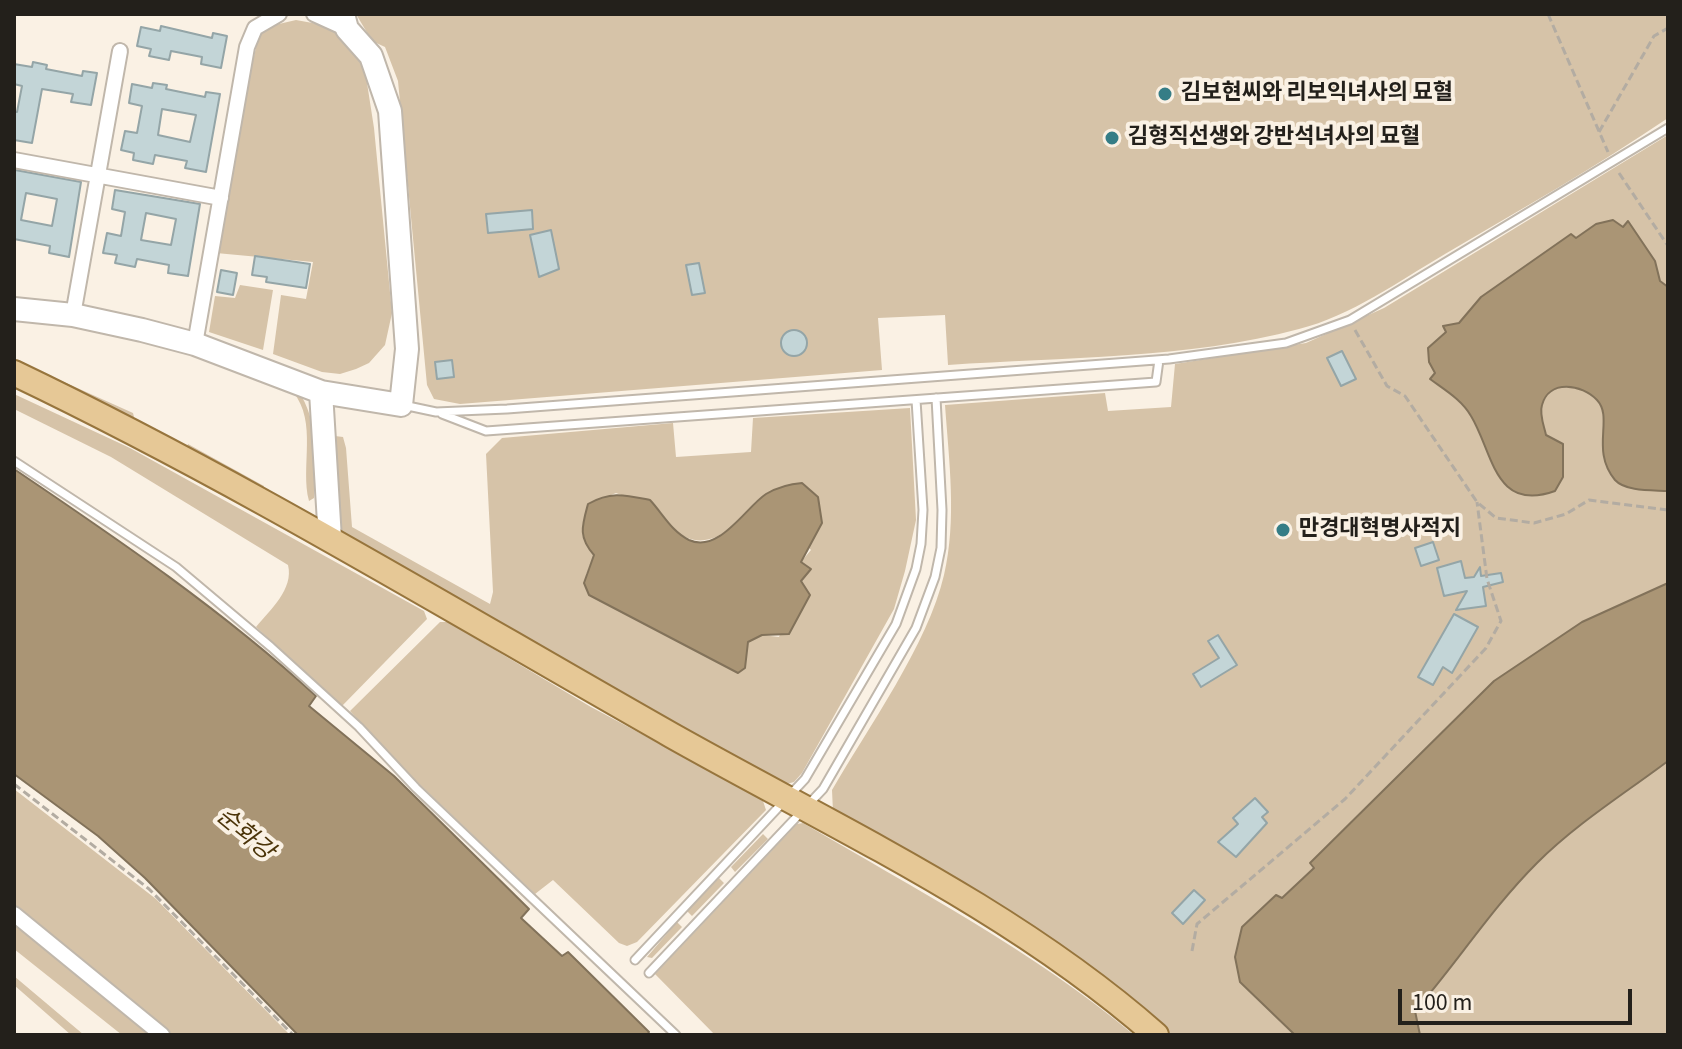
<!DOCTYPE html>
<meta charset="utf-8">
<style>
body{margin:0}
#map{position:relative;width:1682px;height:1049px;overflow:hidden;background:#faf1e4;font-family:"Source Sans 3",sans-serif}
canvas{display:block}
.frame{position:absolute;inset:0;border:16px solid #23201b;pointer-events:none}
.scale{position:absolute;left:1398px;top:989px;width:234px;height:36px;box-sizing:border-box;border:4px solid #23201b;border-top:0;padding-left:10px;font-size:24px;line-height:28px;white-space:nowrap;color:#23201b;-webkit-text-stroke:6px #faf1e4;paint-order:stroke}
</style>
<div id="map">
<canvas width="1682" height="1049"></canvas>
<div class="frame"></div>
<div class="scale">100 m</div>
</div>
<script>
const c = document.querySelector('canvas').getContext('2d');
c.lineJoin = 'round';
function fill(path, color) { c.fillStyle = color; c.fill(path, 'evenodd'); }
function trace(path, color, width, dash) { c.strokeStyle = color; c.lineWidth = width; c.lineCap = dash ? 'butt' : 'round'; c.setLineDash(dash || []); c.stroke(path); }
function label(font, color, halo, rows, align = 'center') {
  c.font = font + ' "Source Sans 3","Noto Sans KR",sans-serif'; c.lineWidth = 8; c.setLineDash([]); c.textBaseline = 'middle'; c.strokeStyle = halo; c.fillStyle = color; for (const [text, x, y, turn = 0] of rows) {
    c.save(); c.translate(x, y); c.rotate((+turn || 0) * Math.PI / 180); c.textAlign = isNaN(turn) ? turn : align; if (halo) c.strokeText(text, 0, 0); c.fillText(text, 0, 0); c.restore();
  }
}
fill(new Path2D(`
 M356,14h1312v104c-72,49 -148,92 -223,136 -46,27 -94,62 -146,75 -110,30 -237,28 -351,36l-3,-50 -67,3 4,52 -422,34 -26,-5 -7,-14 -29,-304 -13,-34 -13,-6z
 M296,20l22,4 18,9 16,14 13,23 9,58 18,185 -7,32 -16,18 -13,6 -16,5 -18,-2 -49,-18 8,-59 25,4 7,-37 -97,-9 28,-155 15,-63 7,-8z
 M1668,135v900h-499c-98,-92 -219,-159 -336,-223l-1,-22c36,-62 96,-146 112,-215 13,-55 5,-114 1,-170l160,-12 3,18 63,-4 4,-43 131,-21 78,-35z
 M240,285l33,5 -10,60 -54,-18 6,-36 20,2z
 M26,365l107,48 1,4 -2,2z
 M298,391c20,27 20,75 16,107l-5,3c-9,-34 9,-79 -16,-109z
 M14,394l116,54 294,163 3,8 -85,87 -86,-79c14,-17 38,-38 32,-62l-177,-108 -97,-48z
 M910,408l6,112 -11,51 -11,38 -92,164 -8,9 -11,3 -437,-246 -6,-8 -8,-87 3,-8 8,1 3,11 6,79 138,77 3,-12 -7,-138 16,-16 171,-15 3,34 75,-5 2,-34zM616,493c12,5 29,8 41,15 6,5 9,14 15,20 36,32 66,-5 91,-32l48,54 -11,13 1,18 -22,56 -17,-2 -14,7 -3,25 -159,-92 8,-20 -5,-51z
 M188,444l76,42 -1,3 -77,-40z
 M440,622h8l143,85 159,85 13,9 3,9 -129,132 -10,4 -8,-3 -66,-63 -18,14 -140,-133 -45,-50z
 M14,789l142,110 134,136h-119l-157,-128z
 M803,823c112,66 231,128 331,212h-419l-60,-61 142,-150z
 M763,834l5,5 -33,33 -4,-5z
 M719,878l5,5 -32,33 -5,-5z
 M14,921l142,114h-34l-108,-86z
 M677,922l5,5 -30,31 -5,-1z
 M14,976l70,59h-13l-57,-50z`), '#d6c3a8');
const water = new Path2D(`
 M1613,220l10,7 5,-6 27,40 5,20 8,6v204c-15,-1 -42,1 -53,-11 -25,-30 -1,-62 -18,-80 -15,-16 -48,-21 -55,5 -3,9 2,21 4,30l17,9v33l-8,14c-61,22 -62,-39 -84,-75 -9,-16 -26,-26 -41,-37l5,-6 -6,-11 -1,-14 18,-16 -3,-6 16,-3 22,-26 90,-63 5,4 20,-14z
 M14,469c105,71 208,141 302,227l-7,10 85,70 135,133 -8,9 41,38 6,-4 81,80 -2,3h-349l-153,-157 -47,-42 -84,-62z
 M802,483l16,14 4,26 -21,39 10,7 -10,12 9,14 -21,39 -27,1 -14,7 -3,26 -7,5 -149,-78 -5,-12 10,-28c-16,-18 -12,-29 -6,-51 23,-13 37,-9 62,-4 13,14 21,31 39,40 30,14 57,-33 77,-46 12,-7 22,-10 36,-11z
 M1668,583v178c-44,33 -92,63 -131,102 -46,46 -80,100 -122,148l5,24h-125l-55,-53 -5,-25 7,-30 34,-32 6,3 32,-30 -4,-5 184,-182 88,-59z`);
fill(water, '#aa9575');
trace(water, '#82725a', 2);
const building = new Path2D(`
 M161,26l51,12 1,-5 14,3 -6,32 -20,-4 1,-7 -31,-6 -2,9 -20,-4 2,-7 -14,-3 4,-19 19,4z
 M33,62l14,3 -1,4 36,7 1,-5 14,2 -6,32 -20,-3 2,-8 -31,-5 -10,54 -18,-3v-28h3l5,-26 -8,-2v-20l18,3z
 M153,83l14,2 -1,4 39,8 1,-5 14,2 -14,78 -21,-4 2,-7 -32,-6 -2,9 -20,-4 1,-7 -13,-3 4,-19 12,2 5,-27 -13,-3 3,-19 20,4zM162,109l34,6 -6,27 -32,-7z
 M15,170l66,12 -12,75 -20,-4 1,-7 -36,-7zM26,193l31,6 -5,27 -31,-6z
 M115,190l85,14 -12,72 -20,-3 1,-8 -32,-6 -2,8 -20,-4 2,-8 -14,-2 4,-20 14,3 4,-24 -13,-3zM146,213l30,6 -5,26 -30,-5z
 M532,210l1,19 -45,4 -2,-19z
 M551,230l8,39 -20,8 -9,-42z
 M255,256l55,8 -4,24 -40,-6 1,-5 -15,-2z
 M699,263l6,30 -13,2 -6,-30z
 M221,270l16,3 -4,22 -16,-3z
 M781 343a13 13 0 1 1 26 0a13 13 0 1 1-26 0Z
 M1342,351l14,28 -15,7 -14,-28z
 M452,360l2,17 -17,2 -2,-17z
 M1433,542l6,18 -18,6 -6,-18z
 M1461,561l4,17 9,-1 6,-10 1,9 20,-3 2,9 -20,5 3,19 -30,4 11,-19 -23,5 -7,-28z
 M1454,614l24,13 -26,46 -9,-6 -10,18 -15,-8z
 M1218,635l19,30 -36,22 -8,-13 26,-16 -11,-17z
 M1255,798l13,14 -6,5 5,6 -31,34 -18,-15 20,-18 -5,-6z
 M1194,890l11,10 -22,24 -11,-11z`);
fill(building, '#c3d5d7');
trace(building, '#94a5a7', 2);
const lane = new Path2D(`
 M403,405l33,7 71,-3 662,-50 117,-16 64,-23 318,-192
 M442,414l44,17 670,-49 3,-22
 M14,461l162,106 95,80 88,80 57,61 260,247
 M635,960l170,-181 91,-155 20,-55 5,-25 2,-34 -7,-110
 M649,973l174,-184 93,-161 19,-51 6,-29 1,-38 -6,-112`);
const street = new Path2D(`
 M314,14l33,15
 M14,160l207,38
 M73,315l47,-264
 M195,344l52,-297 8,-19 24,-14
 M14,914l148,121`);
const secondary = new Path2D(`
 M14,309l59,6 69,15 53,14 126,48 80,13 6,-56 -17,-238 -19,-55 -24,-27 -4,-15
 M321,392l9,147`);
const primary = new Path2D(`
 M14,373c226,108 440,239 657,362 165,93 342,174 485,300`);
trace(lane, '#c0b7ab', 11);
trace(street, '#c0b7ab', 18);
trace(secondary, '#c0b7ab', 26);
trace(primary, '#97753d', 28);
trace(new Path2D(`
 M1548,14l60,138
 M1599,132l55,-96 14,-8
 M1619,173l49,73
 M1355,330l32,56 18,10 72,106 19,16 38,5 32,-9 23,-14 79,10
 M14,784l135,105 144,146
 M1192,951l5,-27 148,-125 141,-151 15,-27 -14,-42 -10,-77`), '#b3aca2', 3, [8, 4]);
trace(lane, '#fff', 7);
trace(street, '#fff', 14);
trace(secondary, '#fff', 22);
trace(primary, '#e6c896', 24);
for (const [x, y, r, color] of [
 [1165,94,8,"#357d86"],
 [1112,138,8,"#357d86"],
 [1283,530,8,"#357d86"]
]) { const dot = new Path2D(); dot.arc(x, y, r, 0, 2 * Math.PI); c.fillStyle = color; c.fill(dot); trace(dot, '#faf1e4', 3); }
label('bold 22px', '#23201b', '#faf1e4', [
 ["김보현씨와 리보익녀사의 묘혈",1181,94],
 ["김형직선생와 강반석녀사의 묘혈",1128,138],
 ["만경대혁명사적지",1299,530]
], 'left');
label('italic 24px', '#4b3409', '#faf1e4', [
 ["순화강",244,835,40]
]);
</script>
